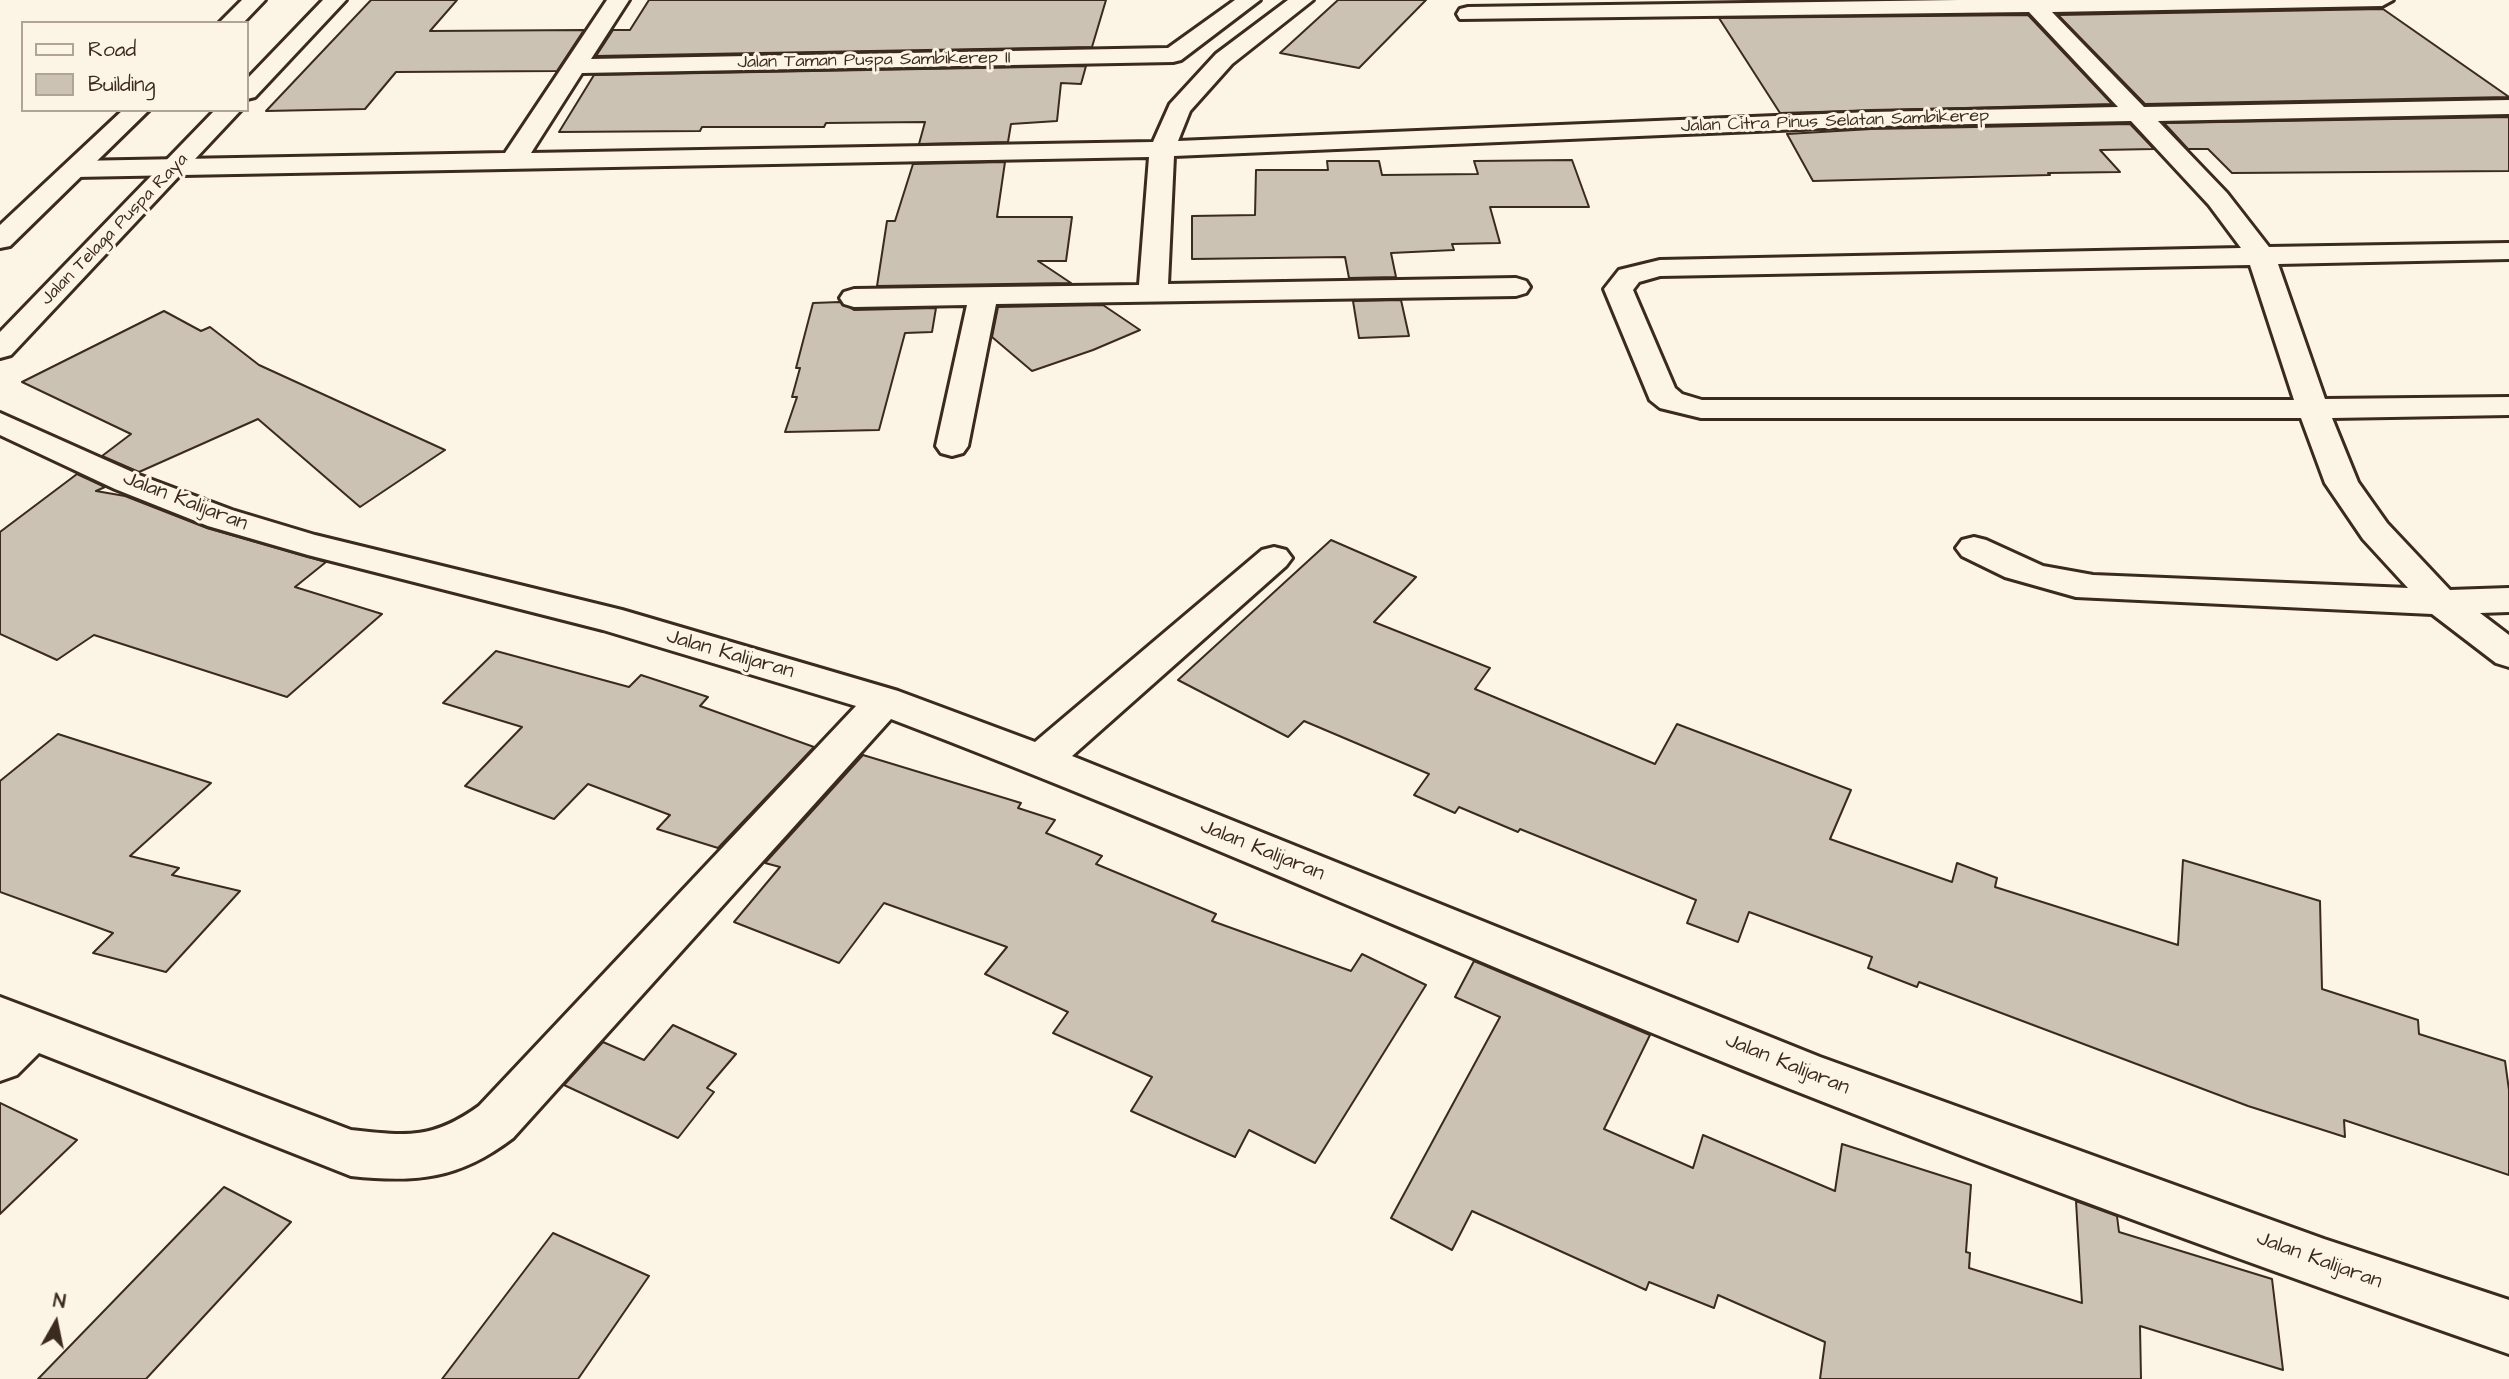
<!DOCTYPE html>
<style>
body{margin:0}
#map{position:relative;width:2509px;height:1379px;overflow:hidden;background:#fcf5e5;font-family:"Architects Daughter",sans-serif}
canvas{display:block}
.legend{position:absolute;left:21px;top:21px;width:228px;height:91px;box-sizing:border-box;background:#fcf5e5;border:2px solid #afa495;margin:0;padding:9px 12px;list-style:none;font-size:21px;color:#3b2a1e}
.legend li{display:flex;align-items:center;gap:14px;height:35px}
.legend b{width:35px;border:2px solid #afa495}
.north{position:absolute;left:21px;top:1288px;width:70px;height:70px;-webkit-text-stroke:5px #fcf5e5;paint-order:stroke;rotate:9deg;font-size:19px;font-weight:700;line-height:28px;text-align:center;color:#3b2a1e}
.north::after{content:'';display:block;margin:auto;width:24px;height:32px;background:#3b2a1e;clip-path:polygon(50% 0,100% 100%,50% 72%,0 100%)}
</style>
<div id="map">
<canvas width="2509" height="1379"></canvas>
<ul class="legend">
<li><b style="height:9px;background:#fcf5e5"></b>Road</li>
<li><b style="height:19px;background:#ccc2b3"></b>Building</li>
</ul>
<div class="north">N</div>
</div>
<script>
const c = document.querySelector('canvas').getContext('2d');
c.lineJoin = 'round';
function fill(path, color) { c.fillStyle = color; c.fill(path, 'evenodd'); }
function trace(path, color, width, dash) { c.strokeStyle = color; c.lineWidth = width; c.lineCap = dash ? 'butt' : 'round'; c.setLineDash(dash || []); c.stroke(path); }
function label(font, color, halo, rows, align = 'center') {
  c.font = font + ' "Architects Daughter",sans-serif'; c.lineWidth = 6; c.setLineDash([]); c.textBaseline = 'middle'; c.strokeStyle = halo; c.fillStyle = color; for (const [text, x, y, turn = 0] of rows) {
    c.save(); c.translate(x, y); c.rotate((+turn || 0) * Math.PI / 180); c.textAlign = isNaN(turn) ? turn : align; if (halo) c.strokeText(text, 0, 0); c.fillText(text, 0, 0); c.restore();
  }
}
const building = new Path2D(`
 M371,0h86l-27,31 154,-1 -27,41 -161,1 -31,37 -99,2z
 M649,0h457l-14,47 -496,9 17,-26h17z
 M1338,0h88l-67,68 -79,-15z
 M2383,9l126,88 -364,7 -87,-89z
 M2028,15l84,89 -332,9 -61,-95z
 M1086,66l-5,18 -20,-1 -4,38 -46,3 -3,18 -89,2 6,-22 -99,1 -2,4h-122l-2,4 -141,1 35,-57z
 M2509,117v54l-277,2 -24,-24h-20l-24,-26z
 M2130,124l24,25 -54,1 20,22 -72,1 2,2 -237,6 -26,-47 84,-5z
 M1572,160l17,47h-99l10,36 -48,1 2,6 -63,3 5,24 -47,1 -4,-21 -153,2v-43l63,-1 1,-45h72l-1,-9h52l3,14 96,-1 -4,-13z
 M1005,162l-8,55h75l-6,44h-28l33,22 -194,3 10,-65h8l18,-57z
 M1401,300l8,36 -50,2 -6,-37z
 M840,302l14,8 82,-2 -4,24 -27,1 -26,97 -94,2 12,-35h-5l8,-29h-4l17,-65z
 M1103,305l37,25 -47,20 -61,21 -40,-34 6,-30z
 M164,311l37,20 9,-4 49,38 186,85 -85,57 -102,-88 -119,53 -37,-16 29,-22 -109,-52z
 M77,474l28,13 -9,4 29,5 82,32 119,34 -31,25 87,27 -95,83 -193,-62 -37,25 -57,-26v-102z
 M1331,540l85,37 -42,45 116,46 -15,21 180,75 22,-40 174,66 -21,49 122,43 5,-19 40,15 -2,9 183,58 5,-85 137,41 2,88 96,31 1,14 86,27 4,29v85l-165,-55 1,17 -97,-31 -329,-124 -2,5 -49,-19 4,-11 -123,-45 -11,30 -51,-19 9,-23 -176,-71 -2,3 -59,-25 -4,6 -41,-18 15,-21 -125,-53 -16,16 -110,-57z
 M496,651l133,36 12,-12 67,22 -8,9 114,41 -96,101 -61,-19 13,-14 -82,-31 -34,35 -89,-33 57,-59 -79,-24z
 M58,734l153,49 -81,73 49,12 -7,7 68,16 -74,81 -73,-19 20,-20 -113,-41v-111z
 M863,755l158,48 -3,5 37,12 -9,13 56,23 -6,8 120,50 -4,7 139,50 11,-17 64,31 -111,178 -66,-33 -14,27 -104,-46 21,-34 -99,-44 15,-21 -83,-38 22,-27 -123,-44 -45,60 -105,-41 46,-55 -15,-4z
 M1474,961l176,74 -46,94 89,39 10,-33 132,56 7,-47 129,41 -5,67 4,1 -1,15 113,35 -6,-102 41,15 2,16 153,47 11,91 -143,-44 1,53h-321l5,-37 -107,-47 -4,13 -65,-26 -3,8 -174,-79 -20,39 -61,-32 109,-201 -45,-20z
 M673,1025l63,29 -29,34 7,4 -36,46 -114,-53 39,-43 41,18z
 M0,1103l77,37 -77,74z
 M224,1187l67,35 -145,157h-108z
 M553,1233l96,43 -71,103h-136z`);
fill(building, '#ccc2b3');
trace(building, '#3b2a1e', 2);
const minor = new Path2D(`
 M607,0h22l-38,59 577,-11 67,-48h25l-79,60 -8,2 -591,11 -51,80 622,-11 17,-38 46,-50 72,-54h25l-81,64 -42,47 -12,30 693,-29 247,-5 -89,-95 -569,7 -3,-5 3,-5 8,-2 490,-7h435l-11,6 -330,6 92,95 365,-7v14l-351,7 69,72 42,54 240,-4v16l-231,5 47,135 184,-2v18l-177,3 26,64 29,41 63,67 59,-2v24l-29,1 29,22v32l-13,-4 -64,-49 -356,-17 -71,-20 -43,-21 -6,-8 6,-8 12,-3 12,3 57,26 50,9 315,13 -45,-49 -38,-56 -24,-65h-600l-41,-10 -10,-8 -46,-111 15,-19 41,-10 581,-12 -32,-43 -78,-84 -260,5 -697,30 -6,128 348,-6 10,3 4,6 -4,6 -10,3 -520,8 -28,142 -5,7 -11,3 -11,-3 -5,-7 31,-141 -113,2 -10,-3 -4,-6 4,-6 10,-3 285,-4 10,-128 -1074,20 -9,-3 -4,-5 4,-5 9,-3 430,-8zM2250,265l44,135h-592l-20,-6 -7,-6 -42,-98 6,-8 21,-6z
 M0,413l139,62 93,35 83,25 307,75 276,81 137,51 227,-192 12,-3 12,3 6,8 -6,8 -214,190 748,301 504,182 185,61v54c-242,-84 -483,-172 -721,-266 -301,-120 -595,-254 -897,-369l-378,419c-54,41 -96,45 -162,38l-312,-123 -22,22 -17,6v-84l351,133c55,6 81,10 128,-24l377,-400 -253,-76 -295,-75 -100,-29 -93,-37 -115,-54z`);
const major = new Path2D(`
 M242,0h23l-22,23h-24z
 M323,0h23l-91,97 -8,2v-20z
 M123,110h26l-139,136 -10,2v-23z
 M215,110h26l-230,245 -11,3v-26z`);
trace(minor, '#3b2a1e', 6);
trace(major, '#3b2a1e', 6);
fill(minor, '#fcf5e5');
fill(major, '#fcf5e5');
label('18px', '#3b2a1e', '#fcf5e5', [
 ["Jalan Taman Puspa Sambikerep II",874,61,-1],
 ["Jalan Citra Pinus Selatan Sambikerep",1835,122,-2],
 ["Jalan Telaga Puspa Raya",115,230,-46]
]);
label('21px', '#3b2a1e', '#fcf5e5', [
 ["Jalan Kalijaran",185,502,21],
 ["Jalan Kalijaran",730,655,16],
 ["Jalan Kalijaran",1262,851,22],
 ["Jalan Kalijaran",1787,1065,22],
 ["Jalan Kalijaran",2319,1261,20]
]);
</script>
